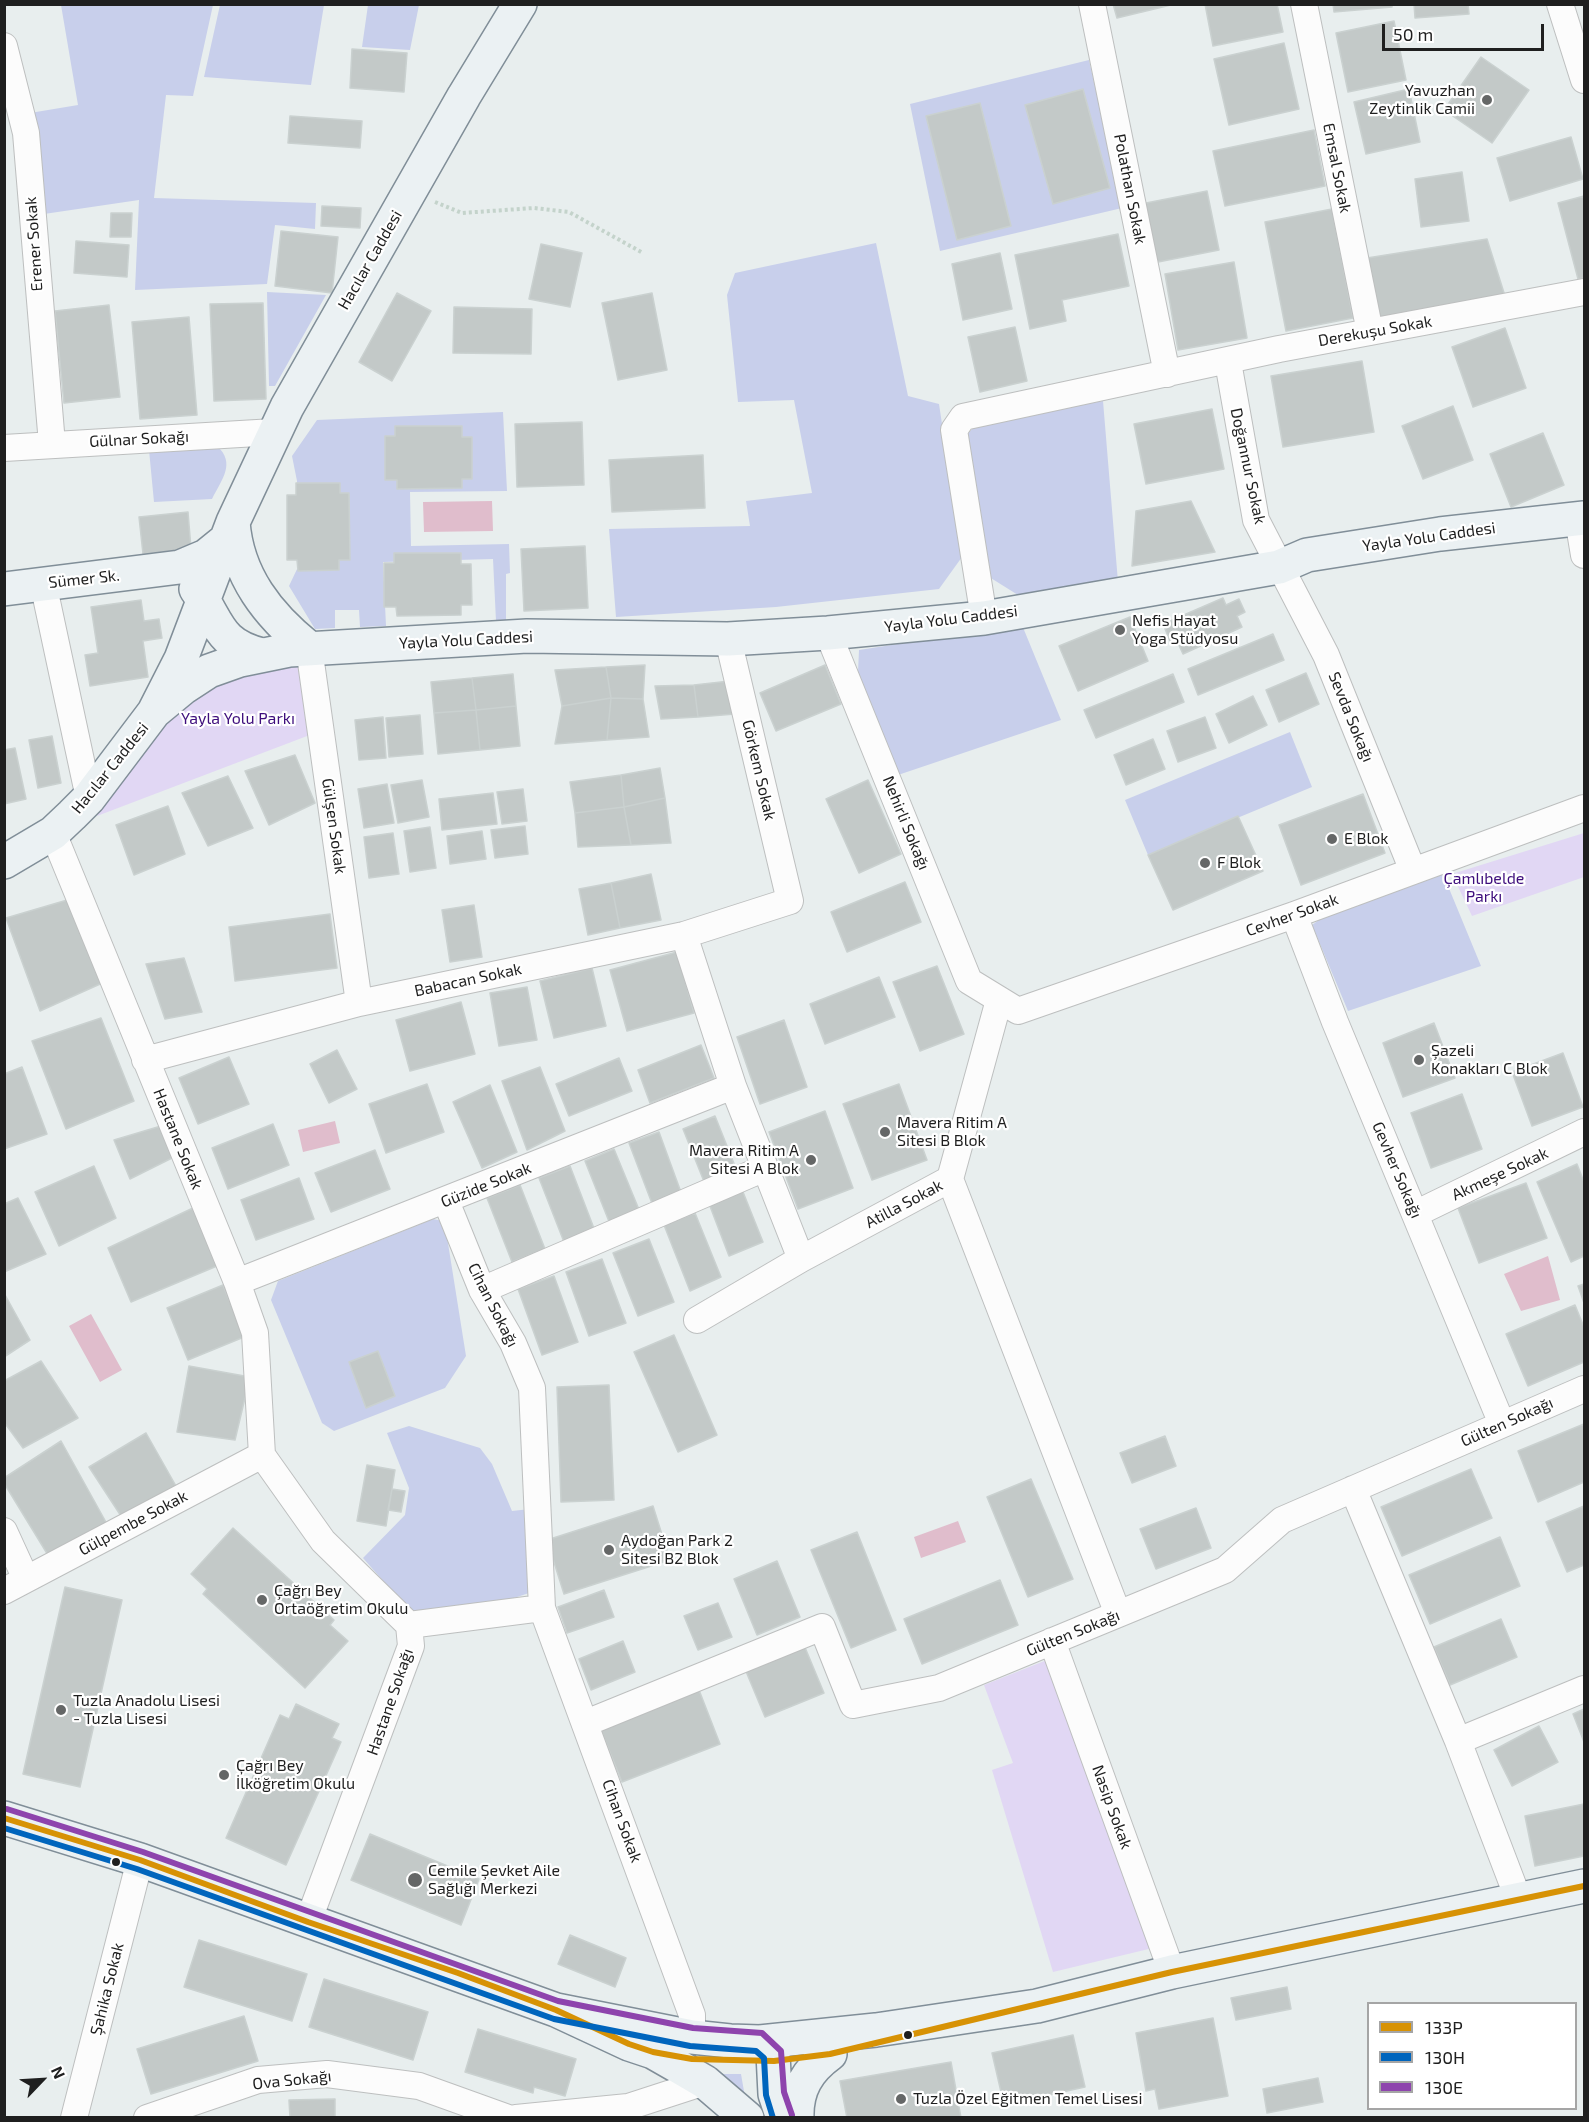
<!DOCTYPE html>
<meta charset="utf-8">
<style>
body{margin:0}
#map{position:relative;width:1589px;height:2122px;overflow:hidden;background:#e8eeee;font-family:"Exo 2",sans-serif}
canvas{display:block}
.frame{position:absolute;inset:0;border:6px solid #1f1f1f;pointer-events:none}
.legend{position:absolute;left:1367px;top:2002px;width:210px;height:108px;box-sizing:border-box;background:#fff;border:2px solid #a5a5a5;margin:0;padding:8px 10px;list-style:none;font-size:18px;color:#1f1f1f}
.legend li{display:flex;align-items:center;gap:12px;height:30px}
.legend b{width:30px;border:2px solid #a5a5a5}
.north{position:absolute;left:12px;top:2050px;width:60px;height:60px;-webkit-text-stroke:4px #fff;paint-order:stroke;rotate:65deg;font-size:16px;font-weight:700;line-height:24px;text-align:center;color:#1f1f1f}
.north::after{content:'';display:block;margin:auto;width:21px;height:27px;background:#1f1f1f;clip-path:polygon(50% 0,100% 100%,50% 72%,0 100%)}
.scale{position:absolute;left:1382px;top:24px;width:162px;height:27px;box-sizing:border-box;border:3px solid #1f1f1f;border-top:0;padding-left:8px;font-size:18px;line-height:21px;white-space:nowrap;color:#1f1f1f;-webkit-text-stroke:4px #fff;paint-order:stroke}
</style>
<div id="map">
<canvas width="1589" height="2122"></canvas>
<div class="frame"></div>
<ul class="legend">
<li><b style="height:8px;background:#d79205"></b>133P</li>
<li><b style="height:8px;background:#0065bd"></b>130H</li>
<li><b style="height:8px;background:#8e44ad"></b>130E</li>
</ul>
<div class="north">N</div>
<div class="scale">50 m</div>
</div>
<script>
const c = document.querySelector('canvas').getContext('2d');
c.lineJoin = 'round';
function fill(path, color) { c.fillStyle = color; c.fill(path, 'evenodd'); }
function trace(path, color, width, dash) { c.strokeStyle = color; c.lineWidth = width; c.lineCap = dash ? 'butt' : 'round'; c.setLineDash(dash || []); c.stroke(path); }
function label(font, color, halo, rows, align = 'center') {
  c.font = font + ' "Exo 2",sans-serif'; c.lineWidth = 4.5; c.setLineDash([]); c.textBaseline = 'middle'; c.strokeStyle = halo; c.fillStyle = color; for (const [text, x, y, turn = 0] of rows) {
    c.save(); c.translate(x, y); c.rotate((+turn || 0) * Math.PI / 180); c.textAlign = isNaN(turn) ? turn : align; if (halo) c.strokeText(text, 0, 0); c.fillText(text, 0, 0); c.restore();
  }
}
fill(new Path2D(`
 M61,5h152l-20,91 -27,-1 -12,103 162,5 -1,26 -40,-4 -8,59 -132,6 4,-90 -95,14 -14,-101 48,-8z
 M220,5h104l-13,80 -107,-8z
 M368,5h51l-9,45 -48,-3z
 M1089,60l33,148 -182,43 -30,-147z
 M876,243l32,153 31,8 23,153 -23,32 -163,18 -160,10 -7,-88 141,-3 -4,-25 66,-8 -18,-93 -56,2 -11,-107 8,-22z
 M267,292l59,3 -51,91h-6z
 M1103,401l15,181 -86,17 -2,-6 -12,2 -32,-20 -21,-138 13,-15z
 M503,412l4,79 -97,1 1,54 98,-2 1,29 -4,1v47h-10l-3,-62 -110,3 3,64 -26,1 -1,-17h-24v18l-20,1 -26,-43 9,-19 -1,-86 -5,-25 25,-36z
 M217,446c19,17 5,33 -5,53l-58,3 -5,-52z
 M1022,625l39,95 -163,55 -40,-103 1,-22z
 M1290,732l22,55 -164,68 -23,-55z
 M1441,869l40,97 -133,45 -36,-86 11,-8z
 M433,1219l10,2 4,16 19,119 -21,32 -111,43 -12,-8 -51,-123 7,-19z
 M409,1426l71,22 12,16 20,47 18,-2 2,83 -42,14 -77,9 -50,-57 42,-43 4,-27 -22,-55z
 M713,2074h28l4,23z`), '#c8cfeb');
fill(new Path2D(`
 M285,667h12l5,5 13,61 -218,83c25,-36 53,-88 87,-115 27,-22 68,-27 101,-34z
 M1584,833v44l-112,39 -20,-42z
 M1052,1658l105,289 -104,25 -61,-202 21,-7 -29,-78z`), '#e1d7f4');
fill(new Path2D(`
 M492,501l1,30 -69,1 -1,-30z
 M335,1121l5,22 -37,9 -5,-22z
 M1548,1256l12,44 -39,11 -17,-37z
 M91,1314l31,56 -22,12 -31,-56z
 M958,1521l8,21 -45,16 -7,-21z`), '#e0bdcc');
const building = new Path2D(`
 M1113,4h62l-58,14z
 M1205,4h72l6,28 -70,14z
 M1333,4h59v3l-58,5z
 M1414,4h54l1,10 -54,4z
 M1394,21l12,59 -58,12 -12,-59z
 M1284,43l15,66 -70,16 -15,-66z
 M352,49l55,4 -3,39 -54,-4z
 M1481,57l48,33 -37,53 -48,-33z
 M1083,89l27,99 -57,16 -28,-99z
 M1409,89l11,53 -54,12 -12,-52z
 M980,103l31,123 -54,14 -31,-124z
 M290,116l72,5 -2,27 -72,-5z
 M1314,130l11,56 -100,20 -12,-55z
 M1571,137l12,42 -73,22 -13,-43z
 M1462,172l7,49 -48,6 -6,-48z
 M1207,191l12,59 -66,13 -12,-59z
 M1584,196v82l-6,1 -20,-76z
 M322,206l39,2 -1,20 -39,-2z
 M1332,209l21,109 -67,13 -21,-109z
 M111,213h21l-1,24h-21z
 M281,231l57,6 -6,56 -57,-7z
 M1118,234l11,52 -67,14 4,21 -36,8 -15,-74z
 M1487,239l18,57 -124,26 -14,-64z
 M76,241l53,4 -2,32 -53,-4z
 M541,244l41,9 -12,54 -41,-8z
 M1000,253l12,56 -49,11 -11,-56z
 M1234,262l13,76 -69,12 -13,-76z
 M397,293l34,18 -39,70 -33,-19z
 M652,293l15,77 -49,10 -16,-77z
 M263,303l3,96 -52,2 -4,-97z
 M109,305l11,92 -56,6 -9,-92z
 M454,307l78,2 -1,45 -78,-1z
 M189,317l8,98 -57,4 -8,-97z
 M1015,327l12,54 -47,11 -12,-55z
 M1505,328l21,60 -53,19 -21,-60z
 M1362,361l12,71 -91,15 -12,-71z
 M1453,406l20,54 -50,19 -21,-53z
 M1212,409l12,60 -78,15 -12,-60z
 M582,422l2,63 -67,2 -2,-63z
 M395,426h67v11h10v42h-10v9l-65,1v-9h-12v-44h10z
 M1543,433l21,52 -53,22 -21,-53z
 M703,455l2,53 -93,4 -3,-52z
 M296,483h44v10h9l1,67h-11v10l-41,1 -1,-11h-10v-65h9z
 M1191,501l24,51 -83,14 4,-55z
 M188,512l3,37 -48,5 -4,-37z
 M585,546l3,62 -64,3 -3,-62z
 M394,553h67v11h10l1,41h-11v10l-64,1 -1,-9h-12v-44h10z
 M1223,598l3,7 13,-6 6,13 -8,4 5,11 -59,27 -7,-15 -6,2 -7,-17z
 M141,600l3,21 15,-2 3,19 -19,3 5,36 -58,9 -5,-31 13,-2 -7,-46z
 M1130,617l18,44 -70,30 -19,-45z
 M1273,634l11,26 -86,35 -10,-26z
 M645,665l-2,34 -32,-1 -5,-31z
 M825,665l16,39 -65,27 -16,-38z
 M606,667l5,31 -49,8 -7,-36z
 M1306,673l13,31 -40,18 -13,-32z
 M513,674l3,32 -40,4 -4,-32z
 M1173,674l11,28 -88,36 -12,-28z
 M472,678l4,32 -42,3 -3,-31z
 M730,681l5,33 -37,3 -4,-32z
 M694,685l4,32 -37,2 -6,-33z
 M1253,696l14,29 -38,18 -13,-29z
 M611,698l32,1 6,38 -42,3z
 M611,698l-4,42 -52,4 7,-38z
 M516,706l4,40 -40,4 -4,-40z
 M476,710l4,40 -42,4 -4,-41z
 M420,715l3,39 -34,3 -3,-39z
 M383,717l3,41 -27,2 -4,-40z
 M1205,717l11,31 -38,14 -11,-31z
 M52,736l9,47 -23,5 -9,-48z
 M1153,739l12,30 -39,16 -12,-30z
 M15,748l11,51 -22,5v-54z
 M295,755l20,48 -46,22 -24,-54z
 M660,768l5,30 -41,9 -3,-32z
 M621,775l3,32 -49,6 -5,-31z
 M228,776l25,52 -45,18 -26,-53z
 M422,780l7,37 -31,6 -7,-38z
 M868,780l33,74 -42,19 -33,-74z
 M387,784l7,39 -30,5 -6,-39z
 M523,789l4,32 -25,3 -5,-32z
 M493,793l4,31 -55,6 -3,-31z
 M1363,794l22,59 -84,32 -22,-60z
 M665,798l6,45 -40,2 -7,-38z
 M168,806l17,48 -51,21 -18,-50z
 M624,807l7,38 -53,2 -3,-34z
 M1238,816l25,55 -90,39 -25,-55z
 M525,826l3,28 -33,4 -4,-28z
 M430,827l6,41 -26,4 -6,-41z
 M482,831l4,28 -36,5 -3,-28z
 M393,833l6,41 -30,4 -5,-41z
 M651,874l10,46 -41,8 -9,-45z
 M905,882l16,40 -74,30 -16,-40z
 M611,883l9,45 -32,7 -9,-46z
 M74,898l35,82 -69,31 -34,-93z
 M474,905l8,52 -32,5 -8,-52z
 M330,914l7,54 -102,13 -6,-54z
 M677,952l17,61 -67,18 -17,-61z
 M184,958l18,54 -37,7 -19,-55z
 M937,966l27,68 -44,17 -27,-69z
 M592,968l14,58 -52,12 -14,-57z
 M879,977l16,40 -70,27 -15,-40z
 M527,987l10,53 -38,6 -9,-53z
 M461,1002l14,52 -65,17 -14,-51z
 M101,1018l33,83 -68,28 -34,-88z
 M784,1020l23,67 -47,17 -23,-67z
 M1434,1023l21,55 -52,19 -20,-54z
 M701,1045l13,33 -64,25 -12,-33z
 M337,1050l20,39 -28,14 -19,-39z
 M1563,1053l20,54 -51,19 -20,-54z
 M229,1057l20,47 -51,20 -19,-46z
 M619,1058l13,33 -63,25 -13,-32z
 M22,1067l25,67 -43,15v-75z
 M540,1067l25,64 -38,19 -25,-69z
 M427,1084l17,48 -58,21 -17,-49z
 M899,1084l28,76 -55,20 -29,-76z
 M490,1085l27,67 -35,16 -29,-66z
 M1462,1094l20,55 -51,19 -20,-55z
 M825,1111l28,77 -55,21 -29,-77z
 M715,1116l22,55 -32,13 -22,-55z
 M273,1124l16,41 -61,24 -16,-41z
 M161,1126l11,32 -42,21 -16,-39z
 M659,1132l23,63 -29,11 -24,-63z
 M614,1149l26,63 -30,12 -25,-63z
 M375,1150l15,39 -59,23 -16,-39z
 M1577,1164l7,18v74l-13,6 -34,-80z
 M94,1166l22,52 -57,28 -24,-54z
 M570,1166l25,65 -31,11 -25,-64z
 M299,1178l15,41 -58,21 -15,-40z
 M1526,1183l21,55 -68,25 -21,-55z
 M520,1185l25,64 -33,13 -25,-64z
 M741,1187l22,55 -34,14 -21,-55z
 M18,1198l28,56 -42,18v-68z
 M193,1208l24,58 -86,36 -23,-54z
 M695,1213l26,64 -31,14 -26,-66z
 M649,1239l25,63 -36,14 -25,-63z
 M602,1259l24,64 -37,13 -23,-64z
 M554,1276l24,66 -36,13 -24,-66z
 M1584,1284v19l-6,-17z
 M223,1285l21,52 -56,23 -21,-52z
 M4,1293l26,47 -26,17z
 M1575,1305l9,22v35l-56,24 -22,-52z
 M674,1335l43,100 -39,17 -44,-100z
 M378,1351l17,45 -29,12 -17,-46z
 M41,1361l37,57 -55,30 -19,-26v-41z
 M189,1366l61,11 -15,63 -58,-8z
 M609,1385l5,115 -53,2 -4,-115z
 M1584,1424v58l-46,20 -20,-51z
 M146,1433l30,53 -55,30 -32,-49z
 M1165,1436l11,30 -44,17 -12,-30z
 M61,1441l46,83 -56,36 -47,-77v-5z
 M367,1465l28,5 -9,56 -29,-5z
 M1471,1469l21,49 -90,38 -21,-49z
 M1031,1479l42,100 -45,18 -41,-100z
 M392,1489l13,2 -4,21 -13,-2z
 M653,1506l17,54 -106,34 -17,-54z
 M1584,1506v59l-17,7 -21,-50z
 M1196,1508l15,40 -55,21 -16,-40z
 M233,1528l101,92 -4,5 18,16 -43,47 -102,-94 4,-5 -16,-15z
 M857,1532l39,98 -45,18 -40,-98z
 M1500,1537l20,49 -90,38 -21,-49z
 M777,1561l23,56 -43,18 -23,-56z
 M1000,1580l18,45 -96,39 -18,-45z
 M65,1587l57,13 -42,187 -57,-13z
 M604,1590l10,27 -47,16 -9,-26z
 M718,1603l14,34 -34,13 -14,-34z
 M1501,1619l16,38 -67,28 -16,-38z
 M623,1641l12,31 -44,18 -12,-31z
 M804,1645l20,48 -59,24 -20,-48z
 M699,1690l21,54 -98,38 -22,-54z
 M296,1704l43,20 -7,14 9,4 -55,123 -60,-27 54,-123 9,4z
 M1584,1709v33l-11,-28z
 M1539,1726l19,36 -46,24 -18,-36z
 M1584,1804v52l-49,10 -10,-50z
 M370,1834l109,45 -18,46 -110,-45z
 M570,1935l56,23 -11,29 -57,-23z
 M199,1940l108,34 -15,47 -108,-34z
 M324,1979l104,33 -15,48 -104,-33z
 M1287,1987l4,22 -55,11 -5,-22z
 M244,2016l14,45 -107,33 -14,-45z
 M1213,2018l15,78 -69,13 -4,-20 -9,2 -10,-58z
 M478,2029l98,30 -11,37 -31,-9 -1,6 -68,-21z
 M1073,2035l12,52 -81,18 -12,-52z
 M951,2062l10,56h-114l-7,-37z
 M1318,2078l5,24 -56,11 -4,-24z
 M335,2099v19h-45l-1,-18z`);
fill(building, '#c3c9c8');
trace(building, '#cad1d0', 1.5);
const street = new Path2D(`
 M1092,4l75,370
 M1304,4l66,328
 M1560,4l24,76
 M4,46l22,87 26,311
 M1228,362l28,158 70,135 87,216
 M4,448l270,-16
 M1578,519l6,36
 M43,583l46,215
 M984,618l-30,-188 9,-13 316,-68 305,-57
 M828,633l141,348 49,30 276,-96 290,-107
 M309,648l50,355
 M53,833l184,449 18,51 7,122
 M1294,915l41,107 167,402
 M684,935l49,151 68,173
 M145,1060l214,-57 325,-68 106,-34 -62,-262
 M950,1179l168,435
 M446,1201l36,89 31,53 19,45 10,220
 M1415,1214l169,-82
 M237,1282l496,-196
 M482,1290l283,-122
 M697,1320l104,-61 149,-80 49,-179
 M262,1455l61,86 86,84 2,21 -103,276
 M1353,1489l105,252 60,157
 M4,1531l22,48
 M4,1591l258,-136
 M409,1625l133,-17 150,407v22
 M1052,1641l120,331
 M586,1723l236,-96 31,78 86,-17 286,-118 57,-50 302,-131
 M1458,1741l126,-52
 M74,2118l66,-258
 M147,2118l111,-38 69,-6 92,12 89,32
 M516,2118l112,-11 77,-25`);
const secondary = new Path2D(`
 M233,522c4,54 35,93 76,126
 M4,589l176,-22 26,-11 21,-17
 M196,589c23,32 21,55 66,66
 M154,712l29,-24 26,-17 31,-11 49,-10 238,-14 201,3 100,-6 156,-15 295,-51 28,-12 133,-21 144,-16
 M4,862l49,-29 19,-18 17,-17 65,-86 27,-53 52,-137 54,-115 177,-311 56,-92
 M4,1818l136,42 416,150 73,34 24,8 28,16 24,14 42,36
 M556,2010l136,27 38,4 30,1 116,-12 161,-24 135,-34 412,-86
 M760,2042l13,12 2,40 8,24
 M797,2118c-1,-29 11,-48 33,-64`);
trace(street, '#bdbfbf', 28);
trace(secondary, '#808e98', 36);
trace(new Path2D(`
 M435,202l27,11 72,-5 35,4 74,41`), '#c4d3cb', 4, [3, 3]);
trace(street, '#fcfcfc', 26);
trace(secondary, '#ebf1f3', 33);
trace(new Path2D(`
 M4,1818l136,42 168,62 150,51 98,37 73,34 24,8 39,7 82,2 56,-7 342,-82 412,-86`), '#d79205', 6);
trace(new Path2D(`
 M4,1828l133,41 417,150 136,27 66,5 8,7 2,37 7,23`), '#0065bd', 6);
trace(new Path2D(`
 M7,1809l136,43 415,149 135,27 69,5 19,18 3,41 8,23`), '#8e44ad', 6);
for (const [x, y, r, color] of [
 [1487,100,6,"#656767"],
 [1120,630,6,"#656767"],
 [1332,839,6,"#656767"],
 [1205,863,6,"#656767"],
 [1419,1060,6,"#656767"],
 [885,1132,6,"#656767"],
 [811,1160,6,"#656767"],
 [609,1550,6,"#656767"],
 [262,1600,6,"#656767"],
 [61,1710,6,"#656767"],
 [224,1775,6,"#656767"],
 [116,1862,5,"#1f1f1f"],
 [415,1880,8,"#656767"],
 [908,2035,5,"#1f1f1f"],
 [901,2099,6,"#656767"]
]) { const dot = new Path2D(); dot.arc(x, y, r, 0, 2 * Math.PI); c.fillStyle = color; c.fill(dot); trace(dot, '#fff', 2); }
label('16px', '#1f1f1f', '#fff', [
 ["Yavuzhan",1475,91,"right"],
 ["Zeytinlik Camii",1475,109,"right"],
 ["Nefis Hayat",1132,621],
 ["Yoga Stüdyosu",1132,639],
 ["E Blok",1344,839],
 ["F Blok",1217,863],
 ["Şazeli",1431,1051],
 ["Konakları C Blok",1431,1069],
 ["Mavera Ritim A",897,1123],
 ["Sitesi B Blok",897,1141],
 ["Mavera Ritim A",799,1151,"right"],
 ["Sitesi A Blok",799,1169,"right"],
 ["Aydoğan Park 2",621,1541],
 ["Sitesi B2 Blok",621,1559],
 ["Çağrı Bey",274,1591],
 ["Ortaöğretim Okulu",274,1609],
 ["Tuzla Anadolu Lisesi",73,1701],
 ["- Tuzla Lisesi",73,1719],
 ["Çağrı Bey",236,1766],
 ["İlköğretim Okulu",236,1784],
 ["Cemile Şevket Aile",428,1871],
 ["Sağlığı Merkezi",428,1889],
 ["Tuzla Özel Eğitmen Temel Lisesi",913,2099]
], 'left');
label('16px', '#1f1f1f', '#fff', [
 ["Emsal Sokak",1337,168,79],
 ["Polathan Sokak",1130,189,79],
 ["Erener Sokak",34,244,-94],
 ["Hacılar Caddesi",370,260,-60],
 ["Derekuşu Sokak",1375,331,-10],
 ["Gülnar Sokağı",139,439,-3],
 ["Doğannur Sokak",1248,466,78],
 ["Yayla Yolu Caddesi",1429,537,-8],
 ["Sümer Sk.",84,579,-6],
 ["Yayla Yolu Caddesi",951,619,-7],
 ["Yayla Yolu Caddesi",466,640,-3],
 ["Sevda Sokağı",1351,717,68],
 ["Hacılar Caddesi",110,768,-51],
 ["Görkem Sokak",759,770,77],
 ["Nehirli Sokağı",906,823,68],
 ["Gülşen Sokak",334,826,82],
 ["Cevher Sokak",1292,915,-20],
 ["Babacan Sokak",468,980,-12],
 ["Hastane Sokak",178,1139,68],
 ["Gevher Sokağı",1397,1170,67],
 ["Akmeşe Sokak",1500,1174,-25],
 ["Güzide Sokak",486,1185,-22],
 ["Atilla Sokak",904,1204,-28],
 ["Cihan Sokağı",493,1305,63],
 ["Gülten Sokağı",1507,1422,-24],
 ["Gülpembe Sokak",133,1523,-28],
 ["Gülten Sokağı",1073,1633,-22],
 ["Hastane Sokağı",390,1702,-71],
 ["Nasip Sokak",1112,1807,70],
 ["Cihan Sokak",622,1821,70],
 ["Şahika Sokak",107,1989,-76],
 ["Ova Sokağı",292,2080,-6]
]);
label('16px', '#3e0e7c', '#fff', [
 ["Yayla Yolu Parkı",238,719],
 ["Çamlıbelde",1484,879],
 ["Parkı",1484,897]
]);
</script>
